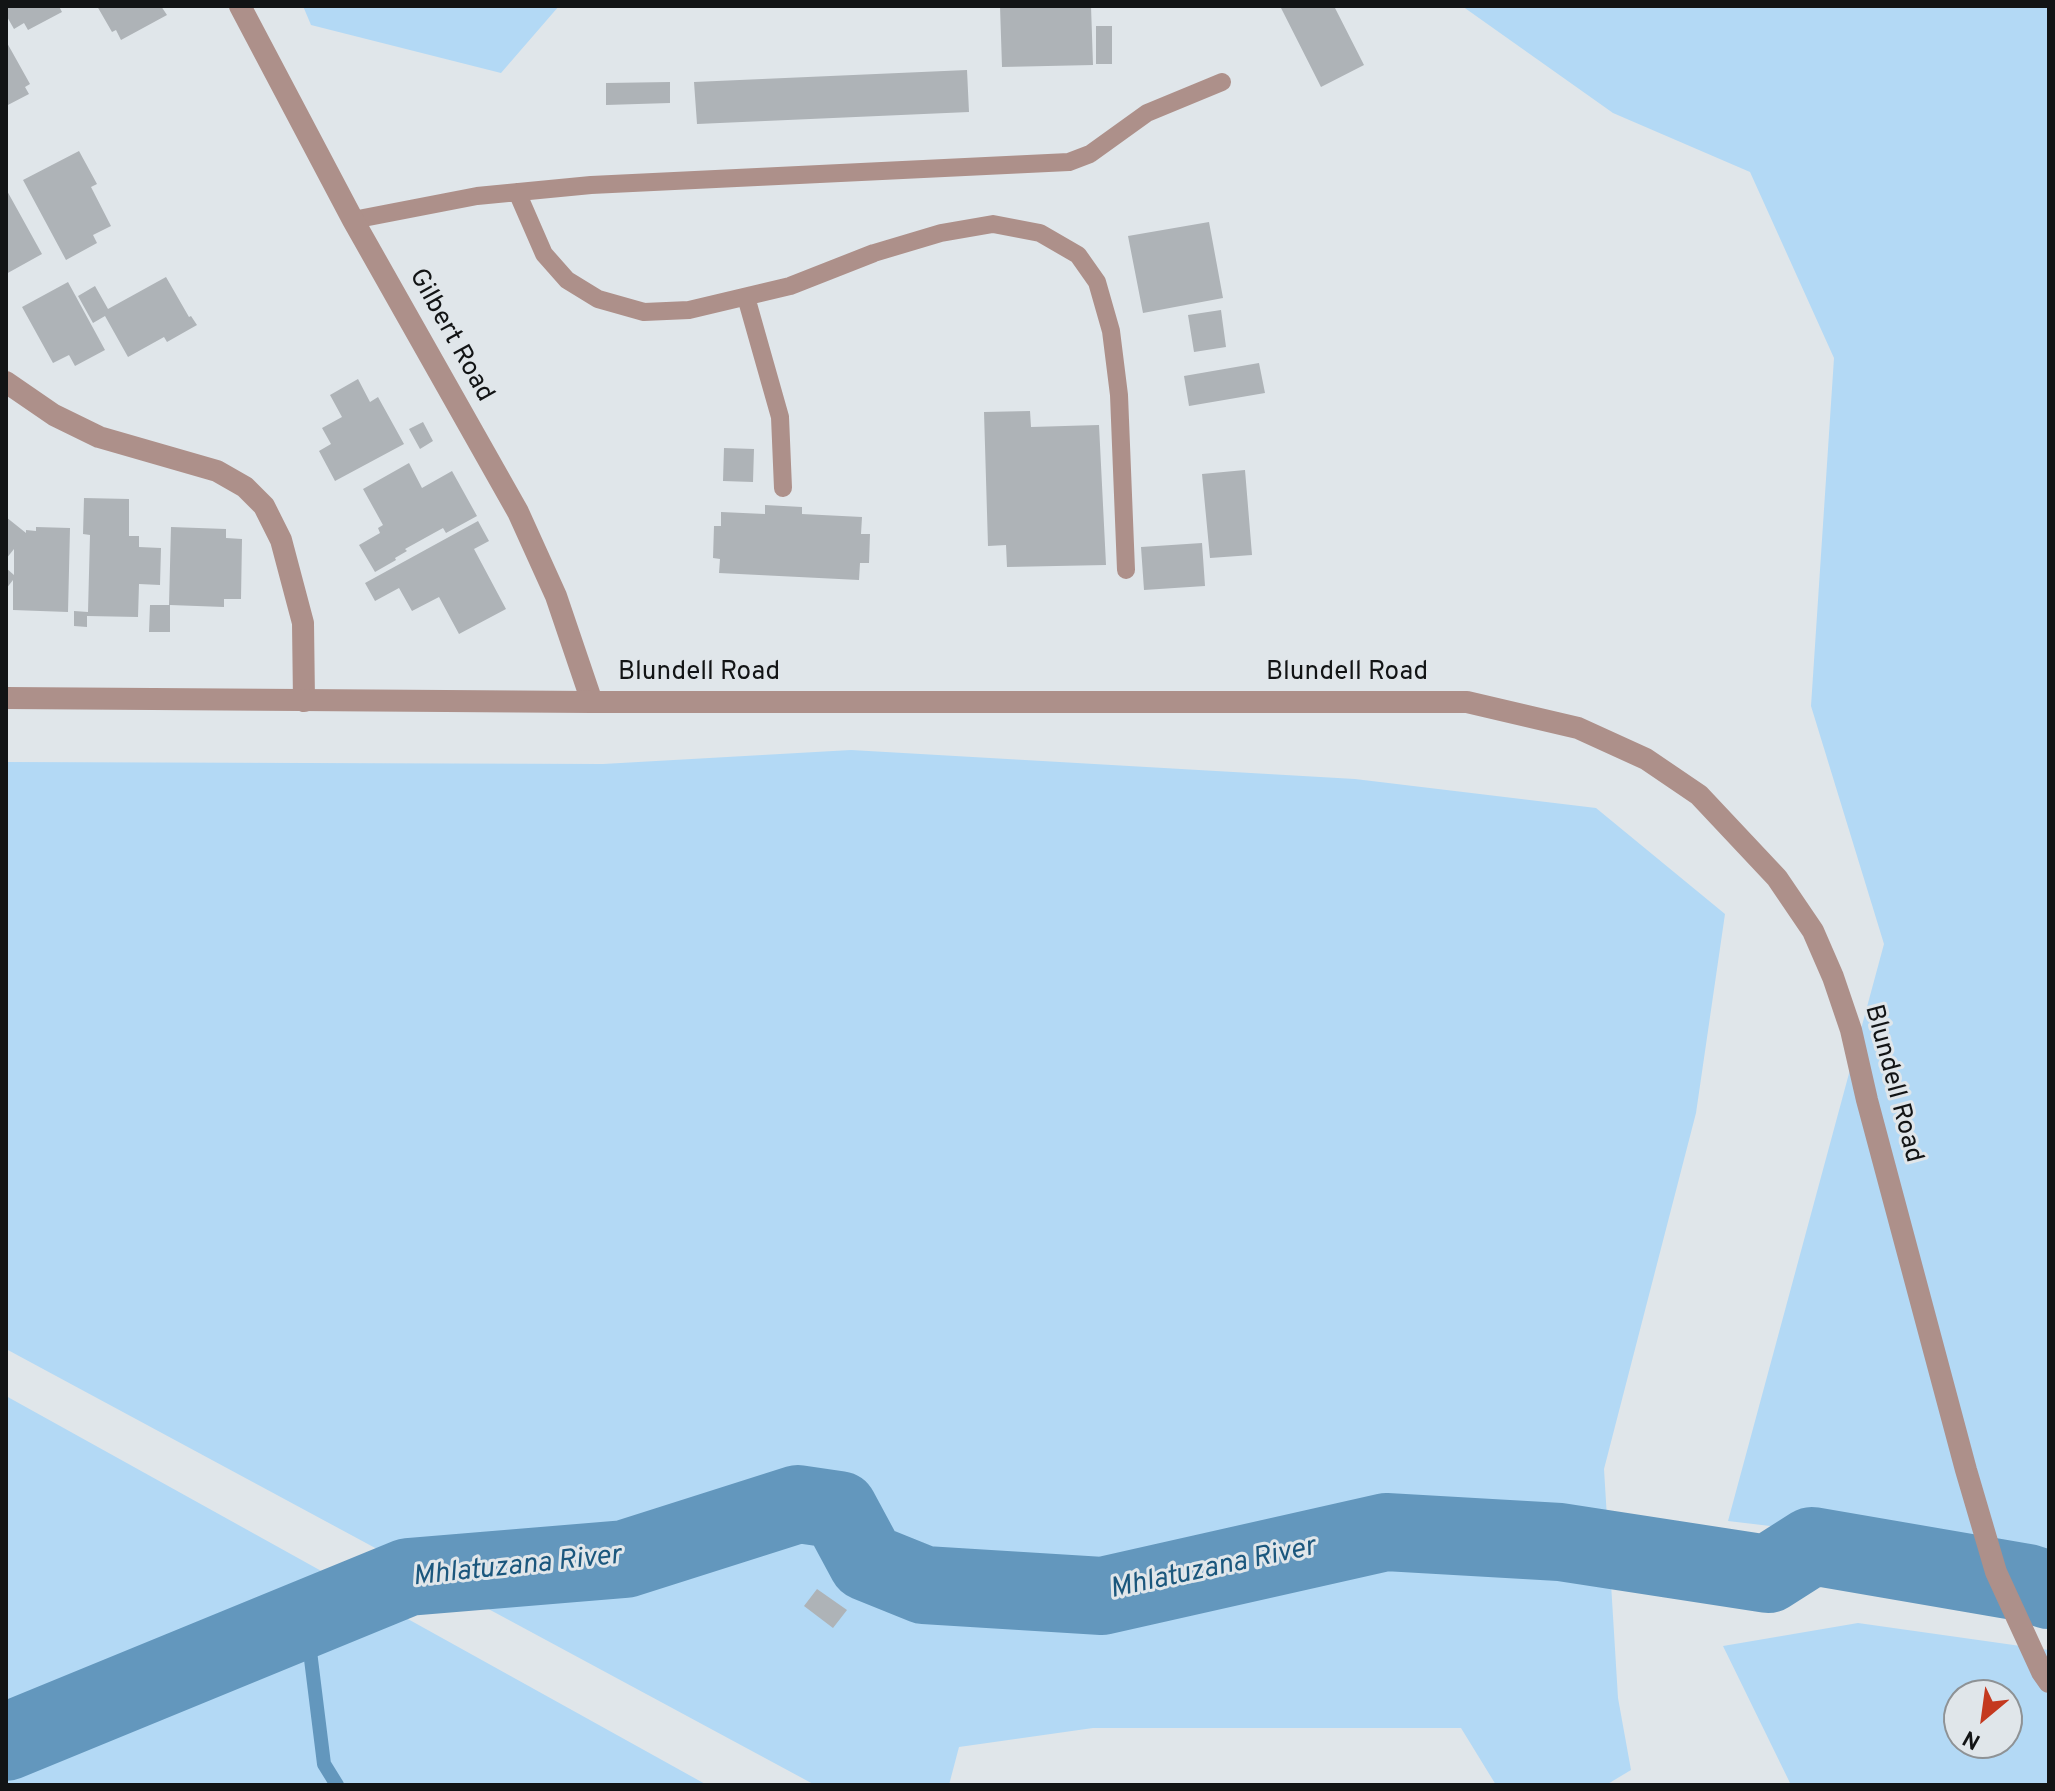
<!DOCTYPE html>
<style>
body{margin:0}
#map{position:relative;width:2055px;height:1791px;overflow:hidden;background:#e0e6ea;font-family:Overpass,sans-serif}
canvas{display:block}
.frame{position:absolute;inset:0;border:8px solid #121415;pointer-events:none}
.north{position:absolute;left:1943px;top:1679px;width:80px;height:80px;box-sizing:border-box;background:#e0e6ea;border:2px solid #8e9295;border-radius:50%;rotate:209deg;font-size:22px;font-weight:700;line-height:32px;text-align:center;color:#121415}
.north::after{content:'';display:block;margin:auto;width:28px;height:36px;background:#c4391f;clip-path:polygon(50% 0,100% 100%,50% 72%,0 100%)}
</style>
<div id="map">
<canvas width="2055" height="1791"></canvas>
<div class="frame"></div>
<div class="north">N</div>
</div>
<script>
const c = document.querySelector('canvas').getContext('2d');
c.lineJoin = 'round';
function fill(path, color) { c.fillStyle = color; c.fill(path, 'evenodd'); }
function trace(path, color, width, dash) { c.strokeStyle = color; c.lineWidth = width; c.lineCap = dash ? 'butt' : 'round'; c.setLineDash(dash || []); c.stroke(path); }
function label(font, color, halo, rows, align = 'center') {
  c.font = font + ' Overpass,sans-serif'; c.lineWidth = 6; c.setLineDash([]); c.textBaseline = 'middle'; c.strokeStyle = halo; c.fillStyle = color; for (const [text, x, y, turn = 0] of rows) {
    c.save(); c.translate(x, y); c.rotate((+turn || 0) * Math.PI / 180); c.textAlign = isNaN(turn) ? turn : align; if (halo) c.strokeText(text, 0, 0); c.fillText(text, 0, 0); c.restore();
  }
}
fill(new Path2D(`
 M303,6h256l-58,67 -190,-48z
 M1462,6h587v1553l-321,-38 156,-577 -73,-238 23,-348 -84,-186 -137,-59z
 M851,750l504,29 241,29 129,106 -29,199 -92,356 14,229 13,72 -25,15h-110l-35,-57h-368l-134,19 -10,38h-134l-809,-436v-587l597,2z
 M6,1396l701,389h-701z
 M1858,1623l191,27v135h-258l-68,-139zM1959,1695h48v48h-48z`), '#b3d9f5');
trace(new Path2D(`
 M306,1619l18,145 13,21`), '#6397bd', 14);
trace(new Path2D(`
 M6,1742l402,-165 217,-18 173,-55 41,6 28,52 57,23 178,11 284,-64 174,10 208,32 44,-28 215,37 22,7`), '#6397bd', 78);
fill(new Path2D(`
 M6,6h53l3,6 -34,18 -4,-7 -10,6 -8,-14z
 M97,6h64l6,9 -46,25 -5,-10 -4,2z
 M1000,6h91l2,59 -91,2z
 M1280,6h54l30,59 -43,22z
 M1096,26h16v38h-16z
 M6,41l24,43 -5,3 4,7 -23,12z
 M967,70l2,42 -272,12 -3,-42z
 M670,82v21l-64,2v-22z
 M79,151l18,33 -6,3 20,39 -18,9 4,8 -31,17 -43,-80z
 M6,189l36,65 -36,20z
 M1209,222l14,76 -80,15 -15,-77z
 M166,277l23,40 2,-1 6,9 -30,17 -3,-5 -36,20 -23,-41 -12,7 -15,-27 17,-10 13,23z
 M68,282l37,68 -30,16 -6,-11 -16,8 -31,-56z
 M1221,310l5,37 -32,5 -6,-37z
 M1259,363l6,30 -76,13 -5,-30z
 M358,379l12,23 8,-5 26,47 -69,37 -16,-30 12,-7 -9,-16 20,-11 -12,-22z
 M1030,411l1,16 68,-2 7,140 -99,2 -1,-22 -18,1 -4,-134z
 M423,422l10,19 -13,8 -11,-20z
 M724,448l30,1 -1,33 -30,-1z
 M409,463l13,25 30,-17 25,45 -31,17 -3,-5 -38,21 2,2 -12,7 1,2 -21,12 -16,-27 21,-12 -2,-5 5,-3 -20,-36z
 M1245,470l7,85 -42,3 -8,-84z
 M84,498l45,1v37h10v11l22,1 -1,37 -21,-1 -1,33 -51,-1v11l-13,-1v-15l14,1 2,-77 -7,-1z
 M765,505l37,2v7l60,3 -1,17h9l-1,29h-9l-1,17 -140,-7 1,-14 -7,-1 1,-32h7v-14l44,2z
 M6,517l20,16v-3l10,1v-4l34,1 -2,84 -55,-2v-30l-7,9v-21l8,7v-26l-8,10z
 M478,521l11,20 -15,8 32,60 -47,25 -20,-37 -27,14 -13,-23 -24,13 -10,-18z
 M171,527l55,2v9l16,1 -1,60h-17v8l-54,-2v27h-21l1,-27h19z
 M1202,543l3,43 -61,4 -3,-43z
 M817,1589l30,21 -14,18 -29,-22z`), '#aeb3b7');
trace(new Path2D(`
 M517,192l27,62 23,26 31,19 46,13 45,-2 101,-24 84,-33 67,-20 52,-9 47,9 38,22 19,27 14,49 8,64 7,175
 M353,220l124,-24 114,-11 478,-23 21,-8 57,-41 75,-31
 M746,297l34,120 3,71`), '#ad908a', 18);
trace(new Path2D(`
 M240,6l113,214 165,292 38,84 36,106
 M6,382l48,33 45,22 118,34 28,16 19,19 17,34 22,83 1,78`), '#ad908a', 22);
trace(new Path2D(`
 M6,698l586,4h875l111,26 68,31 53,36 78,83 36,53 20,46 18,53 16,70 99,370 30,102 46,100 7,10`), '#ad908a', 22);
label('26px', '#121415', '#e0e6ea', [
 ["Gilbert Road",450,336,61],
 ["Blundell Road",699,674],
 ["Blundell Road",1347,674],
 ["Blundell Road",1892,1084,75]
]);
label('italic 28px', '#1b577d', '#e0e6ea', [
 ["Mhlatuzana River",517,1568,-6],
 ["Mhlatuzana River",1213,1570,-12]
]);
</script>
